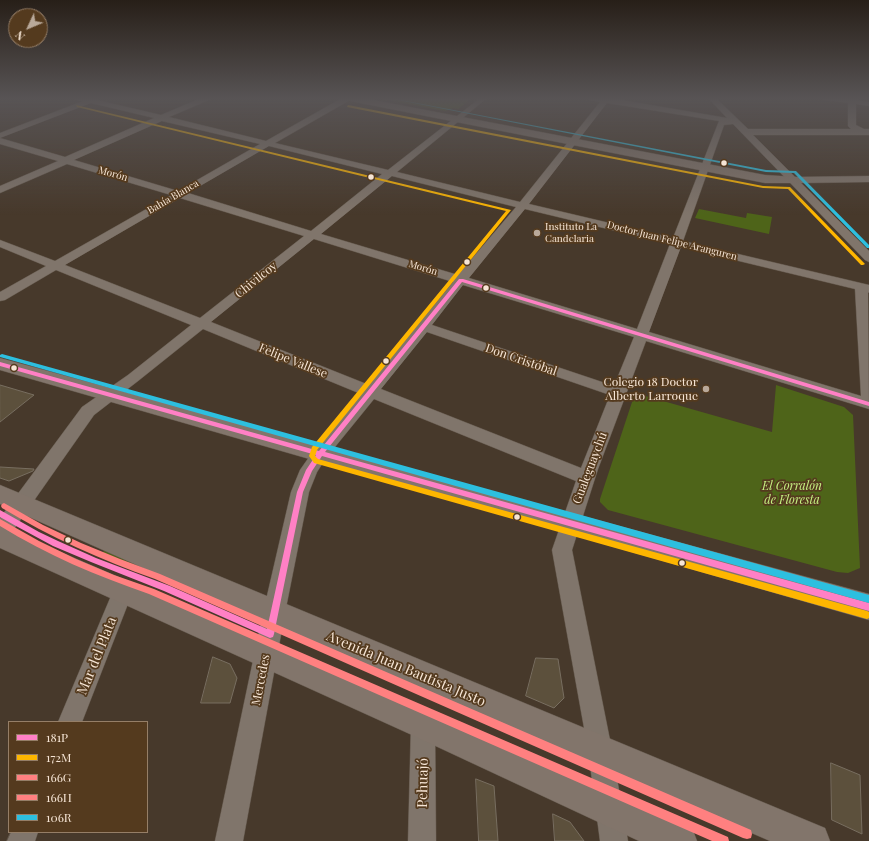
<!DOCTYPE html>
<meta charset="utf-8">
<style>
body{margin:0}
#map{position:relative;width:869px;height:841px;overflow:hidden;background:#47392b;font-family:"Playfair Display",serif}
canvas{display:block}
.legend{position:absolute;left:8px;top:721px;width:140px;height:112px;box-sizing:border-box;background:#543a1e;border:1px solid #957e67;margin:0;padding:5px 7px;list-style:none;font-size:12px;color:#f6e5d5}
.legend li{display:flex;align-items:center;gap:8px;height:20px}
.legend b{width:20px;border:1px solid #957e67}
.north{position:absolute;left:8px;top:8px;width:40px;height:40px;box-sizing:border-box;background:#543a1e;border:1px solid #957e67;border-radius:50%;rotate:226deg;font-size:11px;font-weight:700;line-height:16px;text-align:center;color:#f6e5d5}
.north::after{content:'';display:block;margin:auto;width:14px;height:18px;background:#b9a99a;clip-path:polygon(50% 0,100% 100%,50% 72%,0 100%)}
</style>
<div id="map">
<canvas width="869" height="841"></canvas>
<ul class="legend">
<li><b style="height:5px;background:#ff80c5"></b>181P</li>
<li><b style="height:5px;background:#feb600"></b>172M</li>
<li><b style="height:5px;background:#ff8080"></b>166G</li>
<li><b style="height:5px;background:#ff8080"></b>166H</li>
<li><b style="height:5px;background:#2dbfdf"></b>106R</li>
</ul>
<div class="north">N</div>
</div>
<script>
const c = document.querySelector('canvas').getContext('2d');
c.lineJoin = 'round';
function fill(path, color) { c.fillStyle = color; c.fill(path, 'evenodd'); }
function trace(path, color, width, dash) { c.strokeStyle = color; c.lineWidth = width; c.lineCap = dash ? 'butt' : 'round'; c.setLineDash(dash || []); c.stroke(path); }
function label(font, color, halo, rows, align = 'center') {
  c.font = font + ' "Playfair Display",serif'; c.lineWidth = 3.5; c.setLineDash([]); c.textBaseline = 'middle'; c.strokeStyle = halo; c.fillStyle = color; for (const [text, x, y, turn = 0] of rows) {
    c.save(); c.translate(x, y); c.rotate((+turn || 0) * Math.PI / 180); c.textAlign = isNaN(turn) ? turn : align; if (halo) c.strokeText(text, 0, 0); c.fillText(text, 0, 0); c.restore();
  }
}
fill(new Path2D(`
 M377,98h95l-14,11 -5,-1 -8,3z
 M699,209l47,9 1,-5 25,4 -3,17 -74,-16z
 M776,385l68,22 9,8 7,153 -12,5 -11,-1 -229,-62 -8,-8v-3l35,-106 137,39z
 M105,550l48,23v1l-52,-20z`), '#4e6419');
const building = new Path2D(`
 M0,385l34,10 -34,27z
 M0,467l34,2 -1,2 -24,10 -9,-3z
 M213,657l17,7 7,14 -7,25h-29z
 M536,658l22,1 6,39 -10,10 -28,-12z
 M831,763l29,12 2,59 -30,-14z
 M476,779l18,7 4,55h-19z
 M553,814l17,8 14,19h-29z`);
fill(building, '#5c503c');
trace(building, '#786e60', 1);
const minor = new Path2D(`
 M76,98h17l4,2 64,15 40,-17h8v2l-40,17 97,24 76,-43h8v2l-75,43 113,27 92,-72h7l-90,74 123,30 80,-100 -11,-2v-2h21l117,20 -19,-20h8l32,31h103l-3,-3v-23l-23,-3 -4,-2 27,1 1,-1h6l1,2 13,2v4l-13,-2v21l8,4h5v6h-116l42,42 74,-1v6l-68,1 68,68v11l-4,-2 -132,-136 -9,1 -41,116 186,44v8l-1,-1 1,117 -223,-68 -48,128 -26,81 40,200 16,91h-28l-12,-91 -36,-200 24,-69 -202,-82 -48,59 -9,14 -8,20 -24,121 -42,228h-28l48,-228 28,-121 9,-22 14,-20 47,-56 -158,-65 -65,52 -44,34 -87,124 -7,2v-23l82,-111 46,-32 63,-50 -135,-55 -51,30 -5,1v-9l46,-26 -46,-19v-7l55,21 116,-66 -104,-31 -67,29v-7l58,-25 -58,-17v-11l83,-32 -7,-1zM91,103l63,15 -89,39 -65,-19zM607,103l112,18 -46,117 -144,-34zM162,121l98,23 -82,47 -104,-31zM269,146l113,28 -71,57 -123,-38zM392,176l124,31 -58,68 -137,-41zM180,198l124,38 -104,82 -135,-53zM525,209l145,35 -33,85 -168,-51zM314,239l139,43 -84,103 -158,-63zM681,247l174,42 6,107 -212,-64zM463,285l171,52 -20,49 -182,-61zM427,332l183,63 -29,73 -200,-79z
 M123,582l7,2 3,7 -51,131h-24l58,-138z
 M423,712l8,4 4,8 1,117h-28l3,-117 4,-8z
 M11,832h27l-3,9h-28z`);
const major = new Path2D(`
 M345,98h18l402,77 31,2 2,3 -2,3h-31l-415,-82z
 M0,358l869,236v26l-869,-250z
 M0,485l825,343 5,13h-60l-506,-219 -264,-118z
 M0,526l434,187 258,115 5,13h-58l-227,-106 -412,-187z`);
trace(minor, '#605549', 1);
trace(major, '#605549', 1);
fill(minor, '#80756b');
fill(major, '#82756b');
fill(new Path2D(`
 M459,279h4l406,123v4l-407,-124 -137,170 544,151v8l-547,-155 -10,15 -9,21 -29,142 -1,3 -3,1 -106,-47 -73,-29 -38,-16 -37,-20 -16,-9v-7l39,22 19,9 38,17 74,28 97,43 30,-137 9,-22 10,-15 -316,-89v-4l319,89z`), '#ff80c5');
fill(new Path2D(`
 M76,105l435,105 -194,240 -2,6 3,3 549,152 2,1v6l-2,1 -553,-156 -5,-7 3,-9 194,-236 -429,-104z
 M348,105l415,81 27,1 75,77 -2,1h-2l-73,-76 -25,-1 -416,-81z`), '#feb600');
fill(new Path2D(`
 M0,519l39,22 37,18 38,16 40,14 574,248 1,4h-17l-563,-247c-52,-18 -102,-39 -149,-68z`), '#ff8080');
fill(new Path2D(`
 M4,503l39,22 38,18 39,16 40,15 591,256 1,4 -1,4 -4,1 -4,-1 -588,-259c-54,-19 -105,-42 -153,-71l-1,-2 1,-2z`), '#ff8080');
fill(new Path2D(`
 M388,98h3l375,72 30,1 73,74v3h-2l-73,-75 -28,-1z
 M2,354l867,241v8l-869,-246v-2z`), '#2dbfdf');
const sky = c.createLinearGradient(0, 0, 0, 215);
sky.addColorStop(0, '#271f18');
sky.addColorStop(0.46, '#585455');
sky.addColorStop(1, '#58545500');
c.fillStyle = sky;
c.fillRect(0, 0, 869, 215);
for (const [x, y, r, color] of [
 [724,163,3.5,"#f6e5d5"],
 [371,177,3.5,"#f6e5d5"],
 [537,233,4,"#b9a99a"],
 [467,262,3.5,"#f6e5d5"],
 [486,288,3.5,"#f6e5d5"],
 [386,361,3.5,"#f6e5d5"],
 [14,368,3.5,"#f6e5d5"],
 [706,389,4,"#b9a99a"],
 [517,517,3.5,"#f6e5d5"],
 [68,540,3.5,"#f6e5d5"],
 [682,563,3.5,"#f6e5d5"]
]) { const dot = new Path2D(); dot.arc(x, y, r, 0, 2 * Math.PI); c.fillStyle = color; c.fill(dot); trace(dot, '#543a1e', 1.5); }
label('10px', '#f6e5d5', '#543a1e', [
 ["Morón",113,174,16],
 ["Bahía Blanca",173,197,-30],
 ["Doctor Juan Felipe Aranguren",672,241,14],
 ["Morón",423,268,17]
]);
label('10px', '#f6e5d5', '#543a1e', [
 ["Instituto La",545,227],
 ["Candelaria",545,239]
], 'left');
label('12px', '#f6e5d5', '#543a1e', [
 ["Chivilcoy",256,280,-39],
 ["Don Cristóbal",521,360,19],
 ["Felipe Vallese",293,361,22],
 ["Gualeguaychú",590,468,-69],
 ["Mercedes",261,680,-79]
]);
label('12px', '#f6e5d5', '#543a1e', [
 ["Colegio 18 Doctor",698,382],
 ["Alberto Larroque",698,396]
], 'right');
label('italic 12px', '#c6f182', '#543a1e', [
 ["El Corralón",792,486],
 ["de Floresta",792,500]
]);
label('14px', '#f6e5d5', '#543a1e', [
 ["Mar del Plata",97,656,-68],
 ["Avenida Juan Bautista Justo",406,669,23],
 ["Pehuajó",423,783,-89]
]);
</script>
